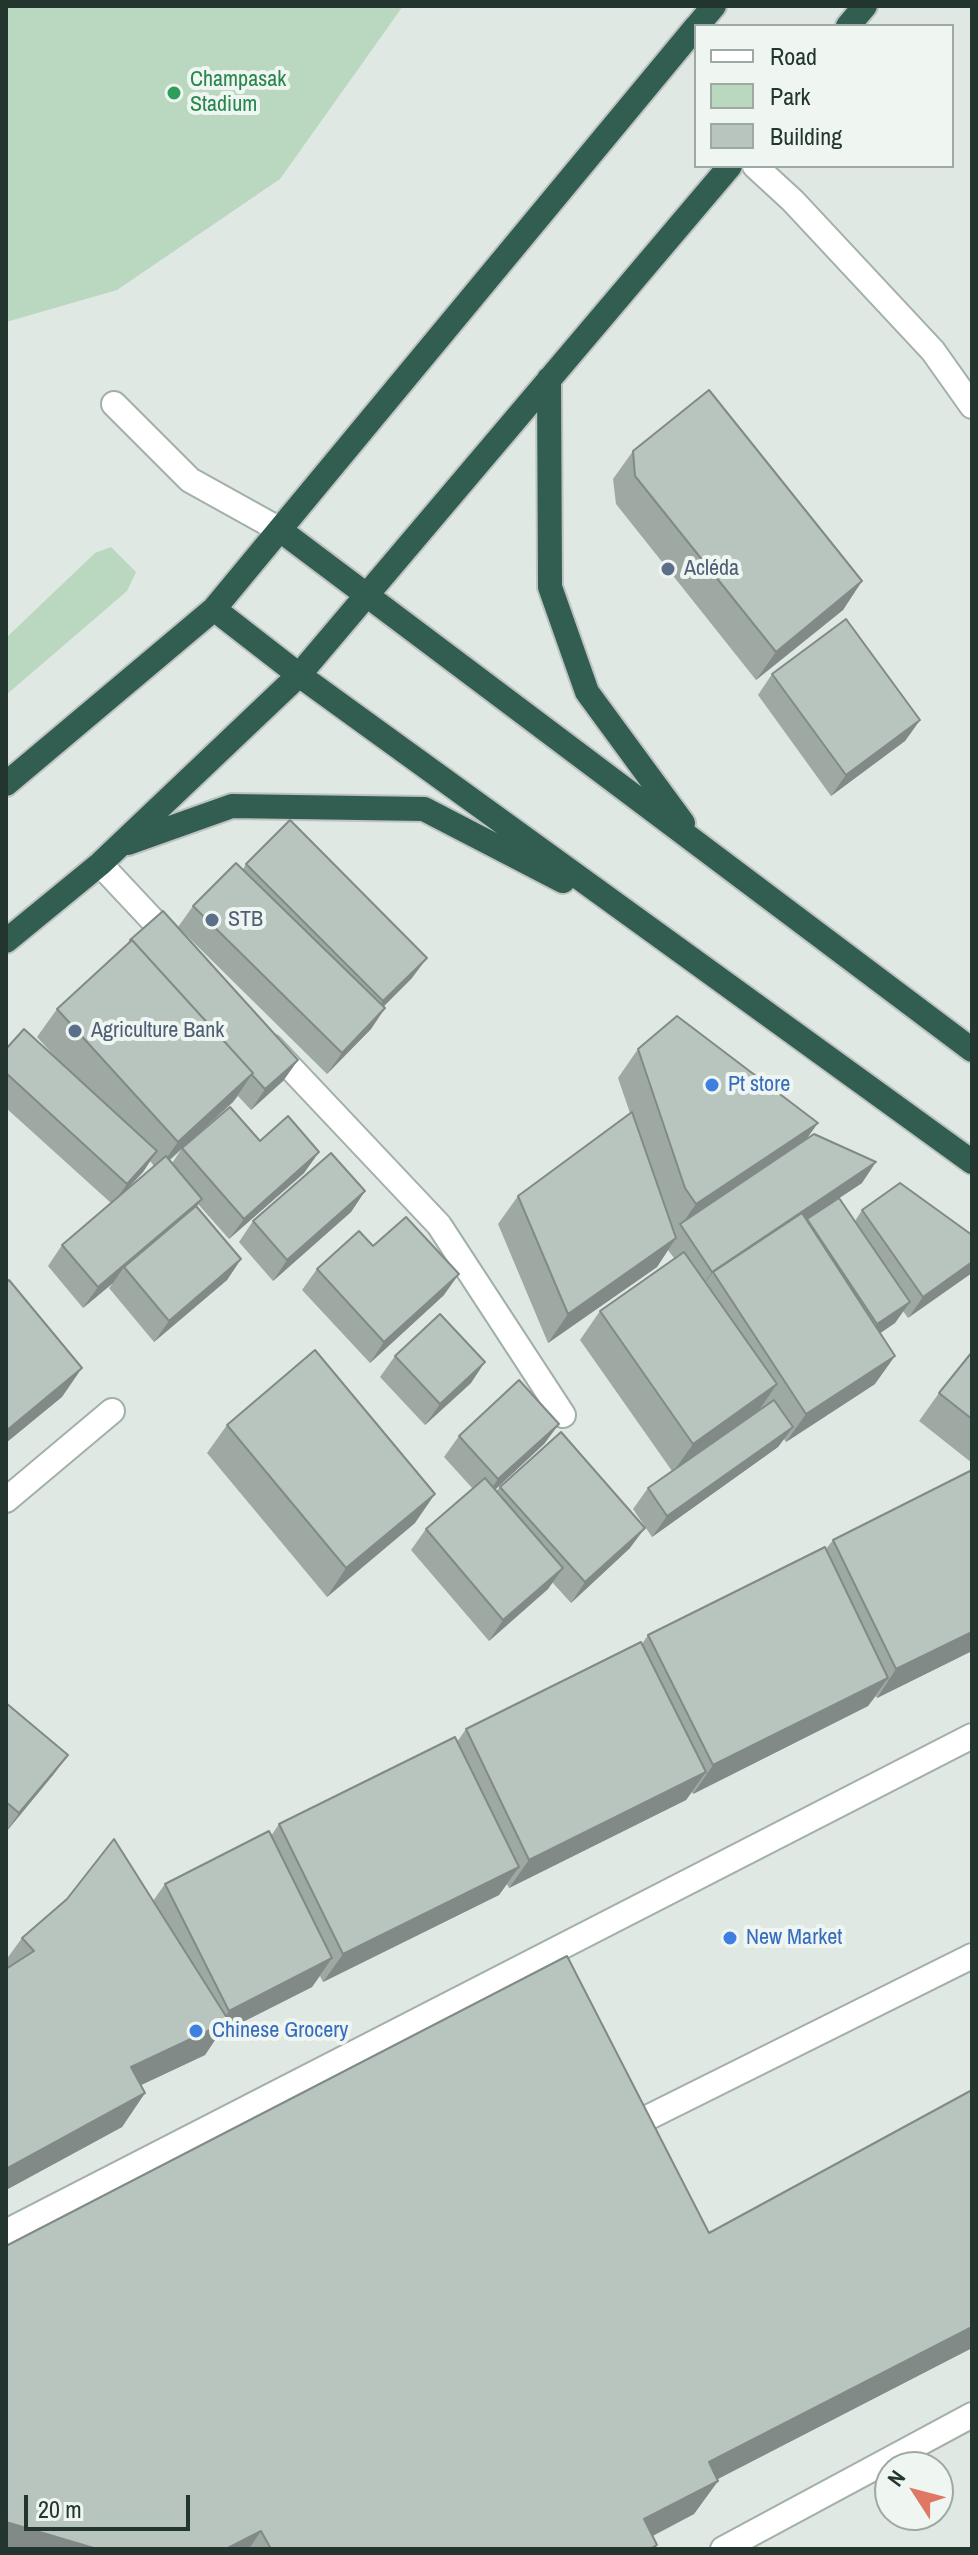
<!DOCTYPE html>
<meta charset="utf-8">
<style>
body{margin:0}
#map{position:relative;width:978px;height:2555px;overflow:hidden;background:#dfe8e3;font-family:"Archivo Narrow",sans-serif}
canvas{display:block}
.frame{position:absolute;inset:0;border:8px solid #22362f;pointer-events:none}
.legend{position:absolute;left:694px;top:24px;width:260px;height:144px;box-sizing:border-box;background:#eff5f1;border:2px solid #9da9a3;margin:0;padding:10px 14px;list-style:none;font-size:24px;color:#22362f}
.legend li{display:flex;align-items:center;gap:16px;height:40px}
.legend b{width:40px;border:2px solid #9da9a3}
.north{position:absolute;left:874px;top:2451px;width:80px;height:80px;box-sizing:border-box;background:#eff5f1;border:2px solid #9da9a3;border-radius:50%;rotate:306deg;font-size:22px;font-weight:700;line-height:32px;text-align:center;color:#22362f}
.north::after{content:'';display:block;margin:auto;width:28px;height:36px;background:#e07765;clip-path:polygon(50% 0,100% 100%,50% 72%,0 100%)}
.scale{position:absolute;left:24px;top:2495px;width:166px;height:36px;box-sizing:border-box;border:4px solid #22362f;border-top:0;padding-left:10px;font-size:24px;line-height:28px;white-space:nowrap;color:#22362f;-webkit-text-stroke:6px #eff5f1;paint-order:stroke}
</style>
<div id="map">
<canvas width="978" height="2555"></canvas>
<div class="frame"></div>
<ul class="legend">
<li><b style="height:10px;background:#fff"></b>Road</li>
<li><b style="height:22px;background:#bad7bf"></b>Park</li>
<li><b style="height:22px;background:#b8c5bf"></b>Building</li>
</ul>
<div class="north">N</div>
<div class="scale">20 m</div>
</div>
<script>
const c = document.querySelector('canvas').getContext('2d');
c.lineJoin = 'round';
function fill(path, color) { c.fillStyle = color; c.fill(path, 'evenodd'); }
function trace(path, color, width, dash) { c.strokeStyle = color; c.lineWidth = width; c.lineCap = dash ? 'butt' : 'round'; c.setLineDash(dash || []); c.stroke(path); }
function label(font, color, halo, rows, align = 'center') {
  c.font = font + ' "Archivo Narrow",sans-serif'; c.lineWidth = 8; c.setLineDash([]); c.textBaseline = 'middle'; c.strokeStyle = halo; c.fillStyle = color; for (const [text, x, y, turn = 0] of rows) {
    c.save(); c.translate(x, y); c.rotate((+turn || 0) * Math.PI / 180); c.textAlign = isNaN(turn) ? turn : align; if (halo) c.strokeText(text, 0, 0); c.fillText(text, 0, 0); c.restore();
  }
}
fill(new Path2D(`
 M6,6h397l-123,173 -163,111 -111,32z
 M111,547l25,25 -9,19 -121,104v-57l89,-85z`), '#bad7bf');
const lane = new Path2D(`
 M755,166l38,35 140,150 39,55
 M114,404l76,76 90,50
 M100,864l75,80
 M271,1047l168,178 124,190
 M6,1500l106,-89
 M635,2124l337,-168
 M723,2549l249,-134`);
const street = new Path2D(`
 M6,2232l966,-496`);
const highway = new Path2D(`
 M697,26l17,-20
 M848,26l17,-20
 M549,379l1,208 37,105 96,131
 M280,530l692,520
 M214,609l85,66 673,487
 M6,784l208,-175 482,-582
 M128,843l104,-37 192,3 139,72
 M6,941l94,-77 199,-189 431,-509`);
trace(lane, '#a3afa9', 28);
trace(street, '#a3afa9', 28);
trace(highway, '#bdc3c1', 28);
trace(lane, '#fff', 24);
trace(street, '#fff', 24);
trace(highway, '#325e51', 24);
fill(new Path2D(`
 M633,451l229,130 -19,29 -87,70 -140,-176 -3,-25z
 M772,674l148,46 -15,21 -74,55 -73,-101z
 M246,864l166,114 -29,29 2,1 -14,21 -44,45 -149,-147 15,-21 50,-37z
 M130,940l168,120 -15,21 -32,29 -13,-14 -5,6 -41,37 68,2 59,11 -15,21 -75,66 -31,-35 -1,2 44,53 -14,21 -73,62 -45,-54 4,-5 -30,25 -35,-42 14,-21 49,-42 -105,-95v-59l52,11 -21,-23 20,-28 69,-63zM181,1150l-9,13 -3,-2zM150,1161l4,5 -30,26 19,-20z
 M638,1049l170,89 54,45 -23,15 16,23 7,-11 110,25 -64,83 -5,-7 -8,12 -15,10 -5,51 -89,58 -2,-3 -6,8 -126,90 -19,-28 15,-21 24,-17 -92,-131 20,-29 74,-53 -6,-8 -11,17 -109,76 -50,-119 20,-28 112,-83 -12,-35z
 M365,1191l-14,21 -78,69 -34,-39 14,-21z
 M373,1246l71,49 -74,68 -68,-73 15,-21z
 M972,1352v111l-53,-42 20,-28z
 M395,1356l76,27 -46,42 -45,-48z
 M559,1424l-15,20 -49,46 1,1 4,-4 130,61 -59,55 -19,-21 -4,7 -59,52 -78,-91 15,-21 47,-40 -29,-32 15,-21z
 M227,1425l188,98 -88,74 -120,-144z
 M972,1470v181l-95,47 -1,-2 -8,10 -175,88 -1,-2 -6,8 -177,88 -2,-4 -8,11 -176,87 -3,-6 -8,11 -93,47 -14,21 -64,30 4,8 -23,34 -116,63v-230l16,-22 131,-37 12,-17 106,-48 8,-12 178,-82 9,-13 176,-85 6,-9 178,-86 7,-9z
 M6,1703l62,52 -15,20 -47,57z
 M709,2233l263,115 -255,131 1,2 -24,33 -41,22 4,9 -2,4h-649z`), '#9ea9a4');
fill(new Path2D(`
 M862,581l-19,29 -87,70 20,-28z
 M920,720l-15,21 -74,55 15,-21z
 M427,958l-15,20 -44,44 15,-21z
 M385,1008l-14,21 -44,45 15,-21z
 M298,1060l-15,21 -32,29 14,-21z
 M253,1073l-20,29 -75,68 20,-28z
 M818,1123l-20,28 -117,74 15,-21z
 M157,1151l-14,21 -31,33 15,-21z
 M319,1152l-15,21 -75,66 15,-20z
 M876,1162l-14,21 -144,96 -5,-7 -16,21 15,-21z
 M365,1191l-14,21 -78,69 14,-21z
 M202,1199l-15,21 -63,47 -11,16 -30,25 15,-21z
 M676,1238l-19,29 -109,76 20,-29z
 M241,1259l-14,21 -73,62 15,-21z
 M972,1262v11l-64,45 15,-21z
 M459,1274l-15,21 -74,68 14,-21z
 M910,1302l-15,21 -32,22 14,-21z
 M895,1356l-20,28 -89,58 20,-28z
 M485,1362l-14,21 -46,42 15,-21z
 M82,1368l-20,29 -56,46v-12z
 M777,1384l-20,29 -84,59 20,-28z
 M559,1424l-15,20 -60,56 14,-21z
 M793,1427l-15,20 -126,90 15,-21z
 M435,1494l-20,29 -88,74 19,-29z
 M645,1528l-15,20 -59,55 14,-21z
 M563,1568l-15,21 -59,52 14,-21z
 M972,1632v19l-95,47 19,-29z
 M888,1678l-20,28 -175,88 20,-29z
 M68,1755l-15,20 -47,57 13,-19z
 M706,1772l-20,28 -177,88 20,-28z
 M519,1867l-20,28 -176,87 20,-28z
 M332,1958l-20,29 -93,47 -14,21 -98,46 24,-34 88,-41 10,-15z
 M145,2093l-23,34 -116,63v-21z
 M972,2327v21l-287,148 24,-34z
 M718,2481l-24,33 -67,35 17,-30z
 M6,2522l91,27h-91z
 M261,2531l-12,18h-23z`), '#818a86');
const building = new Path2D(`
 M709,390l153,191 -86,71 -141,-176 -2,-25z
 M846,619l74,101 -74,55 -74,-101z
 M290,820l137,138 -44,43 -137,-137z
 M236,863l149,145 -43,45 -149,-147z
 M163,911l135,149 -33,29 -13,-14 1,-2 -121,-133 -1,1 -1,-1z
 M132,940l121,133 -75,69 -121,-133z
 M677,1016l141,107 -122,81 -11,-16 -47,-139z
 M24,1029l133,122 -30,33 -121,-111v-24z
 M230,1107l30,34 28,-25 31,36 -75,67 -62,-71z
 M632,1112l44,126 -108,76 -50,-118z
 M814,1134l62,28 -164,110 -32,-48z
 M331,1153l34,38 -78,69 -34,-39z
 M166,1156l36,43 -104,88 -36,-42z
 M900,1183l72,52v27l-49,35 -61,-87z
 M839,1198l71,104 -33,22 -70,-105z
 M196,1206l45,53 -72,62 -45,-54z
 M802,1213l93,143 -89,58 -93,-142z
 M406,1217l53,57 -75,68 -67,-73 42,-38 14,15z
 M684,1252l93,132 -84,60 -93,-133z
 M9,1280l73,88 -76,63v-148z
 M440,1314l45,48 -45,42 -45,-48z
 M315,1350l120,144 -89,74 -119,-143z
 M972,1352v67l-33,-26z
 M519,1380l40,44 -61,55 -39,-43z
 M774,1400l19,27 -126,89 -19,-28z
 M561,1432l84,96 -60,54 -85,-95z
 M972,1470v162l-76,37 -63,-129z
 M485,1478l78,90 -60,52 -77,-91z
 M825,1547l63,131 -175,87 -65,-130z
 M641,1642l65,130 -177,88 -63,-131z
 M6,1703l62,52 -49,58 -13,-11z
 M455,1737l64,130 -176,87 -64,-130z
 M269,1831l63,127 -103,53 -64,-127z
 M114,1839l115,182 -98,46 14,26 -139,76v-200l28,-18 -12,-13 45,-39z
 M567,1956l142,277 263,-143v237l-263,135 9,19 -74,38 13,26 -7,4h-379l-10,-18 -35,18h-129l-91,-27v-276z`);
fill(building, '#b8c5bf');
trace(building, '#818a86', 2);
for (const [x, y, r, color] of [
 [174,93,8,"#2e9e5b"],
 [668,569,8,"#5c6f8a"],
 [212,920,8,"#5c6f8a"],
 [75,1031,8,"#5c6f8a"],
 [712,1085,8,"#3f7fe0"],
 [730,1938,8,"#3f7fe0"],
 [196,2031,8,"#3f7fe0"]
]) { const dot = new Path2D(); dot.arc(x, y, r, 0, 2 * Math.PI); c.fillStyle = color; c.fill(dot); trace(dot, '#eff5f1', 3); }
label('22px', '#27864d', '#eff5f1', [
 ["Champasak",190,80],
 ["Stadium",190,105]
], 'left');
label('22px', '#4e5e75', '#eff5f1', [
 ["Acléda",684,569],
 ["STB",228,920],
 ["Agriculture Bank",91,1031]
], 'left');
label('22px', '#366cbe', '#eff5f1', [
 ["Pt store",728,1085],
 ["New Market",746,1938],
 ["Chinese Grocery",212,2031]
], 'left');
</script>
